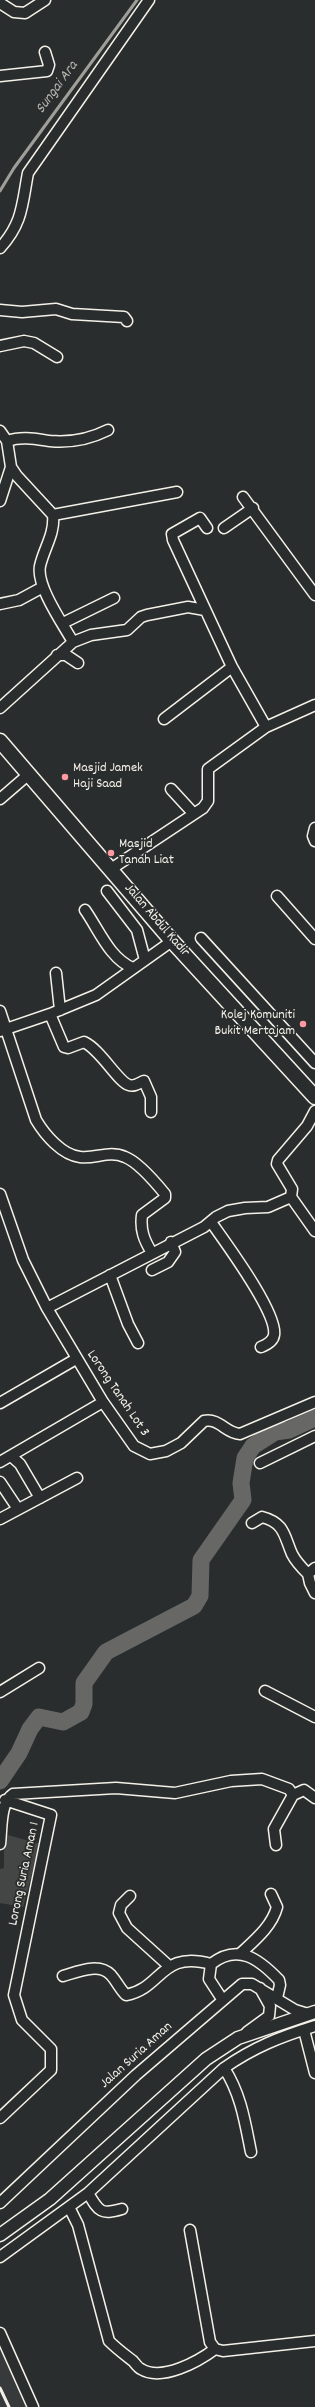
<!DOCTYPE html>
<style>
body{margin:0}
canvas{display:block;background:#2a2d2e}
</style>
<canvas width="315" height="2407"></canvas>
<script>
const c = document.querySelector('canvas').getContext('2d');
c.lineJoin = 'round';
function fill(path, color) { c.fillStyle = color; c.fill(path, 'evenodd'); }
function trace(path, color, width, dash) { c.strokeStyle = color; c.lineWidth = width; c.lineCap = dash ? 'butt' : 'round'; c.setLineDash(dash || []); c.stroke(path); }
function label(font, color, halo, rows, align = 'center') {
  c.font = font + ' Dekko,sans-serif'; c.lineWidth = 3.5; c.setLineDash([]); c.textBaseline = 'middle'; c.strokeStyle = halo; c.fillStyle = color; for (const [text, x, y, turn = 0] of rows) {
    c.save(); c.translate(x, y); c.rotate((+turn || 0) * Math.PI / 180); c.textAlign = isNaN(turn) ? turn : align; if (halo) c.strokeText(text, 0, 0); c.fillText(text, 0, 0); c.restore();
  }
}
fill(new Path2D(`
 M0,2348l26,59h-26z`), '#373a3a');
fill(new Path2D(`
 M4,1834l36,10 -17,63 -23,-4v-34l4,-1z`), '#444645');
trace(new Path2D(`
 M0,191l14,-23 123,-168`), '#9f9f9a', 3);
trace(new Path2D(`
 M0,1781l19,-28 11,-24 9,-12 24,5 18,-10 3,-8v-21l22,-31 88,-46 6,-10 1,-36 42,-60 -2,-17 4,-25 8,-12 22,-14 14,-2 26,-12`), '#676866', 17);
const minor = new Path2D(`
 M0,3l14,9 11,1 20,-13
 M0,76l47,-5 2,-6 -4,-13
 M0,248c23,-25 22,-44 28,-75l121,-173
 M0,310l22,2 34,-3 16,5 52,3 3,4
 M0,346l24,-5 10,2 23,14
 M0,431l7,10 4,26 6,9 36,39c2,19 -9,33 -13,51 -4,20 23,58 33,76
 M7,441c15,-5 29,-2 43,0 21,2 40,-2 58,-11
 M243,497l72,98
 M0,501l11,-34
 M53,515l124,-23
 M207,528l-7,-10 -28,16 1,6 59,127 34,60
 M224,528l29,-20
 M0,604l19,-4 24,-13
 M63,623l51,-25
 M57,655h9l12,8
 M0,708l73,-66 18,-7 36,-5 14,-13 6,-2 41,-8 17,3
 M164,719l68,-52
 M171,789l23,25
 M0,799l29,-25
 M315,828l-2,8 2,5
 M111,869l92,-61 5,-7v-32l58,-42 49,-22
 M107,891l30,39 8,30
 M277,896l38,43
 M85,910c14,20 25,49 48,58
 M201,938l114,125
 M56,973l4,37
 M0,1011l36,109c9,15 26,35 44,37 16,2 29,-7 45,0 13,5 31,26 40,37v4l-23,17c-2,15 2,25 10,38
 M50,1014l14,33 4,1 16,-6c17,8 34,40 45,43 5,2 10,-2 15,-4l7,16v15
 M0,1031l50,-17 46,-19 76,-54
 M0,1194l23,66 24,48 56,94 31,44 16,8 16,-3 15,-8 23,-22c16,-3 21,12 36,13l75,-32
 M291,1197l24,34
 M211,1222c14,20 67,91 63,113 -1,7 -8,10 -13,12
 M152,1270l16,-8 7,-10 -4,-10
 M110,1275l18,49 10,19
 M47,1308l157,-81 12,-10 12,-6 17,-3 23,-1 23,-10 1,-8 -15,-25 1,-4 29,-34 8,-15
 M0,1403l76,-44
 M11,1456l9,8 20,34
 M0,1462l103,-60
 M260,1463l55,-27
 M0,1482l18,27
 M0,1519l77,-41
 M252,1523l10,-6c23,6 22,19 30,37 4,8 10,14 16,20
 M315,1568l-7,6 2,9 5,10
 M265,1691l50,26
 M0,1692l39,-24
 M293,1795l11,-5 11,8
 M0,1844c2,-17 0,-41 13,-50l103,-6 59,5 56,-12 31,-2 27,10 4,6 -19,34 2,16
 M130,1896l-9,9 -2,8 8,15 42,38
 M241,1953c14,-13 31,-27 36,-46l-6,-13
 M63,1976c14,-4 36,-14 48,-1 6,7 9,14 15,20 37,-7 34,-45 85,-31
 M222,1999l-13,-20 2,-15c27,-21 48,-5 68,16l1,5 -3,13
 M304,2030l11,43
 M247,2032l22,-16 1,-10 -10,-18
 M224,2068c17,26 21,54 27,84
 M0,2118l51,-48v-21l-29,-29 -8,-25 37,-180 -46,-15
 M88,2193c11,19 13,22 34,16
 M0,2203l136,-128 106,-91h10l43,26 13,4
 M69,2207l9,18 31,116c8,8 15,13 24,20 2,2 5,7 8,8 21,13 58,-8 74,-20
 M190,2230l20,112 5,7 8,2 92,-10
 M0,2257l88,-64 136,-125c30,-21 56,-31 91,-42
 M0,2333l33,74`);
const tertiary = new Path2D(`
 M0,2235l50,-36 156,-140 32,-21 77,-26`);
const secondary = new Path2D(`
 M0,741l172,200 143,156`);
trace(minor, '#f4f1e8', 13);
trace(tertiary, '#f4f1e8', 15);
trace(secondary, '#f4f1e8', 17);
trace(minor, '#2a2d2e', 10);
trace(tertiary, '#2a2d2e', 12);
trace(secondary, '#2a2d2e', 14);
trace(new Path2D(`
 M0,2388l9,19`), '#f4f1e8', 3);
for (const [x, y, r, color] of [
 [65,777,4,"#ff9aa2"],
 [111,853,4,"#ff9aa2"],
 [303,1024,4,"#ff9aa2"]
]) { const dot = new Path2D(); dot.arc(x, y, r, 0, 2 * Math.PI); c.fillStyle = color; c.fill(dot); trace(dot, '#2a2d2e', 1.5); }
label('14px', '#f4f1e8', '#2a2d2e', [
 ["Masjid Jamek",73,769],
 ["Haji Saad",73,785],
 ["Masjid",119,845],
 ["Tanah Liat",119,861],
 ["Kolej Komuniti",295,1016,"right"],
 ["Bukit Mertajam",295,1032,"right"]
], 'left');
label('14px', '#f4f1e8', '#2a2d2e', [
 ["Jalan Abdul Kadir",156,921,49],
 ["Lorong Tanah Lot 3",117,1394,56],
 ["Lorong Suria Aman 1",25,1874,-78],
 ["Jalan Suria Aman",137,2056,-42]
]);
label('italic 15px', '#b5b3ae', '#2a2d2e', [
 ["Sungai Ara",58,88,-54]
]);
</script>
